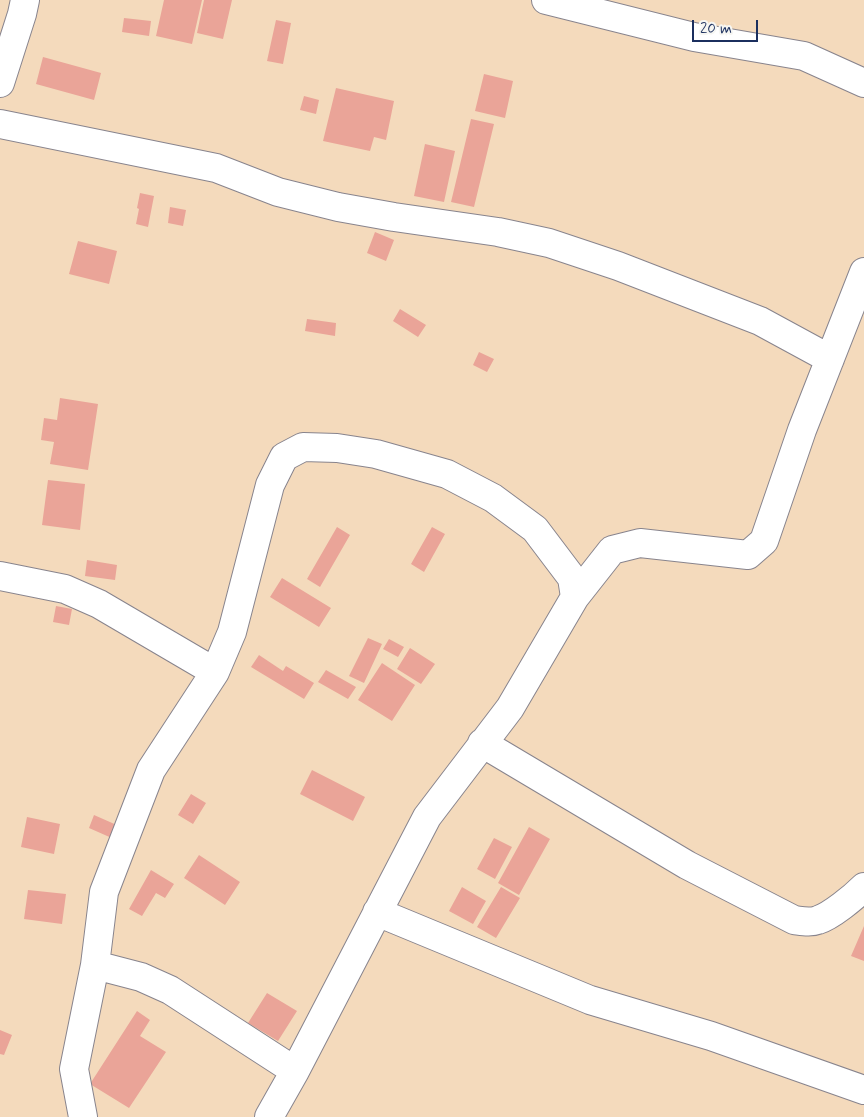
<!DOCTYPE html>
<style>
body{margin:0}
#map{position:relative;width:864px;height:1117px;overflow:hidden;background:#f4dabc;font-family:Mynerve,sans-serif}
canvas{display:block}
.scale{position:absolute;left:692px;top:20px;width:66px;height:22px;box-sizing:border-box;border:2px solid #1b2f5e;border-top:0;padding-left:6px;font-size:15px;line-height:18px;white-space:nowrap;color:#1b2f5e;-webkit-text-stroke:4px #f6f6f2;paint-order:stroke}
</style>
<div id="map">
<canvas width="864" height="1117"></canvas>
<div class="scale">20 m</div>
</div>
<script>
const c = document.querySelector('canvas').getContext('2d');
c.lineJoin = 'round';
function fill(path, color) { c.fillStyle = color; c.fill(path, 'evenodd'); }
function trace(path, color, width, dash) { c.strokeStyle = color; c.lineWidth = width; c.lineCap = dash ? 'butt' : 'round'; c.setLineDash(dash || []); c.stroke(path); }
fill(new Path2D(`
 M164,0h38l-10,44 -36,-8z
 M204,0h28l-9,39 -26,-6z
 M124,18l27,3 -2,15 -27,-4z
 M276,20l15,3 -8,41 -16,-3z
 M43,57l58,16 -7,27 -58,-16z
 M484,74l29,7 -8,37 -30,-7z
 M336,88l58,13 -8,39 -12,-3 -4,14 -47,-10z
 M304,96l15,4 -3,14 -16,-4z
 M471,119l23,5 -20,83 -23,-5z
 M425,144l30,7 -11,51 -30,-6z
 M140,193l14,3 -6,31 -12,-3 3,-15 -2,-1z
 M170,207l16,3 -3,16 -15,-3z
 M375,232l19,8 -8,21 -19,-8z
 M78,241l39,10 -8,33 -40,-10z
 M400,309l26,16 -8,12 -25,-16z
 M307,319l29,4 -1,13 -30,-5z
 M479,352l15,7 -7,13 -14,-7z
 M60,398l38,6 -10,66 -38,-6 4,-22 -13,-2 3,-22 13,2z
 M48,480l37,4 -5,46 -38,-5z
 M337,527l13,8 -30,52 -13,-8z
 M432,527l13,7 -21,38 -13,-8z
 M87,560l30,5 -2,15 -30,-4z
 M282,578l49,30 -12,19 -49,-30z
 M56,606l16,3 -3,16 -16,-3z
 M368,638l14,6 -18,39 -15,-7z
 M389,639l15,8 -6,10 -15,-8z
 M410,648l25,16 -14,20 -24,-15z
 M259,655l24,16 3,-5 28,17 -10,16 -53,-32z
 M382,663l33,22 -23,36 -34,-21z
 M326,670l30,17 -8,12 -30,-17z
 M312,770l53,27 -12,24 -53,-27z
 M191,794l15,9 -13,21 -15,-9z
 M94,815l25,11 -5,13 -25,-11z
 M27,817l33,7 -6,30 -33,-7z
 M529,827l21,12 -31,56 -21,-12z
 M494,838l18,9 -17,32 -18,-10z
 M199,855l41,27 -15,23 -41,-27z
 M151,870l23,14 -9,14 -9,-5 -14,23 -13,-7z
 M462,887l24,14 -13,23 -24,-13z
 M501,887l19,11 -24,40 -19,-11z
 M28,890l38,4 -4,30 -38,-5z
 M864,926v35l-13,-5z
 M267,993l30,18 -19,30 -30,-18z
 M137,1011l13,9 -10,16 26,16 -37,56 -39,-24z
 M0,1030l12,5 -8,20 -4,-1z`), '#eaa498');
const minor = new Path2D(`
 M546,0l148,37 110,19 60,27
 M0,83l22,-69 3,-14
 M0,124l216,44 62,24 60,15 56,10 104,15 51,11 69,23 142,55 70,38
 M0,576l65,13 34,15 116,68
 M482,743l205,122 107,55c8,1 16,3 24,0 13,-4 36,-23 46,-33
 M377,912l213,88 121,36 153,54
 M95,965l46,12 29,13 125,81
 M83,1117l-9,-48 21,-104 9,-73 47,-122 64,-98 17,-40 38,-147 14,-28 19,-10 34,1 39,6 71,20 46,24 42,31 37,49 3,19
 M269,1117l26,-46 132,-254 83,-109 65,-111 37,-47 28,-7 108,12 16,-14 38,-111 62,-158`);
trace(minor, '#88848d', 30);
trace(minor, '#fff', 28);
</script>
